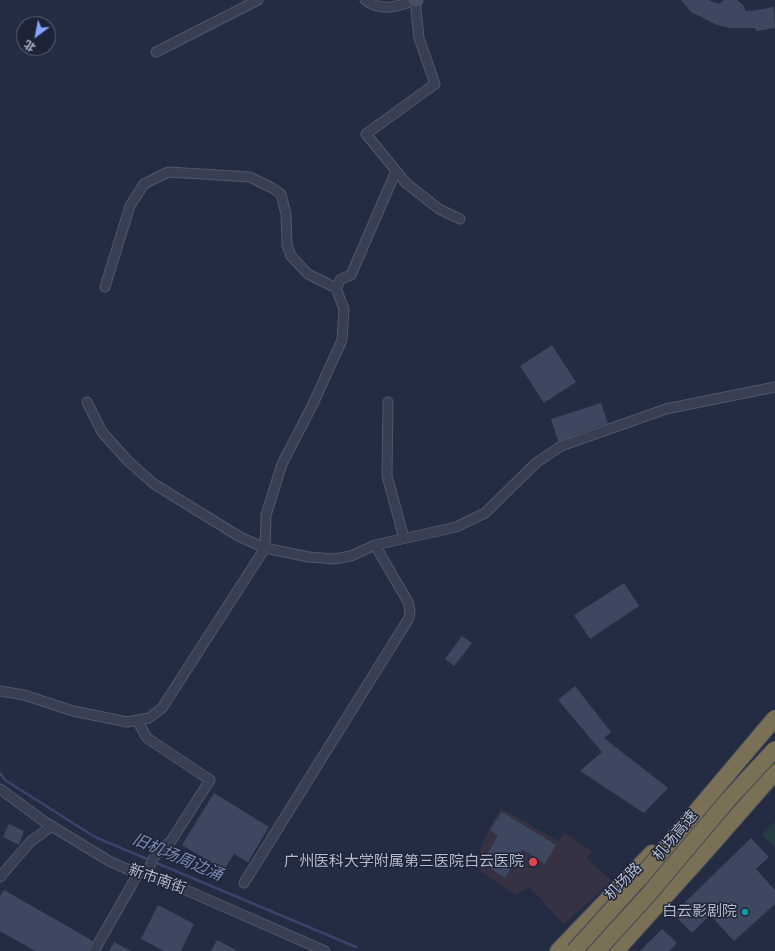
<!DOCTYPE html>
<meta charset="utf-8">
<style>
body{margin:0}
#map{position:relative;width:775px;height:951px;overflow:hidden;background:#242c43;font-family:"Sofia Sans Condensed","Noto Sans SC",sans-serif}
canvas{display:block}
.north{position:absolute;left:16px;top:16px;width:40px;height:40px;box-sizing:border-box;background:#1d2437;border:1px solid #5a6073;border-radius:50%;rotate:212deg;font-size:11px;font-weight:700;line-height:16px;text-align:center;color:#b5bbcc}
.north::after{content:'';display:block;margin:auto;width:14px;height:18px;background:#88a4ff;clip-path:polygon(50% 0,100% 100%,50% 72%,0 100%)}
</style>
<div id="map">
<canvas width="775" height="951"></canvas>
<div class="north">北</div>
</div>
<script>
const c = document.querySelector('canvas').getContext('2d');
c.lineJoin = 'round';
function fill(path, color) { c.fillStyle = color; c.fill(path, 'evenodd'); }
function trace(path, color, width, dash) { c.strokeStyle = color; c.lineWidth = width; c.lineCap = dash ? 'butt' : 'round'; c.setLineDash(dash || []); c.stroke(path); }
function label(font, color, halo, rows, align = 'center') {
  c.font = font + ' "Sofia Sans Condensed","Noto Sans SC",sans-serif'; c.lineWidth = 3; c.setLineDash([]); c.textBaseline = 'middle'; c.strokeStyle = halo; c.fillStyle = color; for (const [text, x, y, turn = 0] of rows) {
    c.save(); c.translate(x, y); c.rotate((+turn || 0) * Math.PI / 180); c.textAlign = isNaN(turn) ? turn : align; if (halo) c.strokeText(text, 0, 0); c.fillText(text, 0, 0); c.restore();
  }
}
fill(new Path2D(`
 M501,808l57,33 7,-8 27,19 -6,6 26,23 -48,43 -34,-36 -15,7 -41,-29 14,-36z`), '#363143');
fill(new Path2D(`
 M775,822v25l-13,-12z`), '#263c43');
trace(new Path2D(`
 M0,773l5,7 90,57 261,110`), '#37446b', 2.5);
fill(new Path2D(`
 M681,0h27l11,4 5,-4h13l6,5 3,6h5l23,-4 1,21 -19,3 -1,-3h-25l-13,-3 -26,-13z
 M552,345l24,37 -32,21 -24,-37z
 M601,403l7,20 -50,18 -7,-22z
 M624,583l15,23 -49,33 -16,-24z
 M462,636l10,7 -18,23 -9,-7z
 M575,686l36,46 -7,6 64,50 -24,25 -64,-42 22,-19 -44,-52z
 M214,793l55,34 -21,35 -14,-8 -10,16 -42,-25z
 M502,812l54,33 -11,19 -23,-15 -17,29 -23,-15 16,-27 -8,-6z
 M9,824l15,7 -5,14 -16,-8z
 M751,838l18,19 -13,12 19,21v14l-41,37 -24,-26 -18,18 -19,-19z
 M4,890l89,51 -5,10h-53l-35,-20v-35z
 M158,905l36,19 -13,27h-17l-23,-12z
 M662,929l15,14 -8,8h-29z
 M217,940l21,11h-27z
 M114,942l17,9h-22z`), '#3e4760');
const street = new Path2D(`
 M365,0c16,12 32,7 50,0l4,38 16,46 -69,50 40,49 33,26 21,10
 M156,52l102,-52
 M336,288l5,-9 10,-4 45,-104
 M87,402l15,30 26,29 26,23 86,53 25,11 44,9 25,2 17,-3 24,-11 81,-18 29,-14 51,-50 25,-17 105,-37 109,-22
 M388,402l-1,74 17,62
 M0,691l24,4 49,16 54,11 22,-4 13,-10 103,-160 1,-33 16,-51 31,-60 29,-64 2,-31 -8,-21 -28,-14 -17,-18 -4,-11 -1,-31 -5,-20 -9,-6 -22,-11 -82,-5 -24,12 -14,22 -25,81
 M138,722l9,16 63,42 -39,61 -15,13 -10,19
 M0,789l45,33 64,39 18,8 19,4 24,10 155,68
 M0,877l31,-36 21,-15
 M244,883l165,-265 1,-8 -2,-8 -33,-57
 M94,951l45,-79`);
const secondary = new Path2D(`
 M415,0h1`);
const highway = new Path2D(`
 M558,951l94,-98
 M587,951l24,-30 54,-57
 M616,951l91,-101 68,-78`);
trace(street, '#505769', 11);
trace(secondary, '#505769', 15);
trace(highway, '#404759', 18);
trace(street, '#393f52', 9);
trace(secondary, '#464d65', 13);
trace(highway, '#797055', 16);
const highwayBridge = new Path2D(`
 M574,951l66,-73 135,-160
 M597,951l51,-56 80,-95 47,-51`);
trace(highwayBridge, '#404759', 18, []);
trace(highwayBridge, '#797055', 16);
for (const [x, y, r, color] of [
 [533,862,5,"#e0444e"],
 [745,912,4,"#0f9aa8"]
]) { const dot = new Path2D(); dot.arc(x, y, r, 0, 2 * Math.PI); c.fillStyle = color; c.fill(dot); trace(dot, '#1d2437', 1.5); }
label('15px', '#b5bbcc', '#1d2437', [
 ["机场高速",676,836,-50],
 ["新市南街",157,880,20],
 ["机场路",624,882,-46]
]);
label('15px', '#b5bbcc', '#1d2437', [
 ["广州医科大学附属第三医院白云医院",524,862],
 ["白云影剧院",737,912]
], 'right');
label('italic 16px', '#7b8bb5', '#1d2437', [
 ["旧机场周边涌",177,858,23]
]);
</script>
